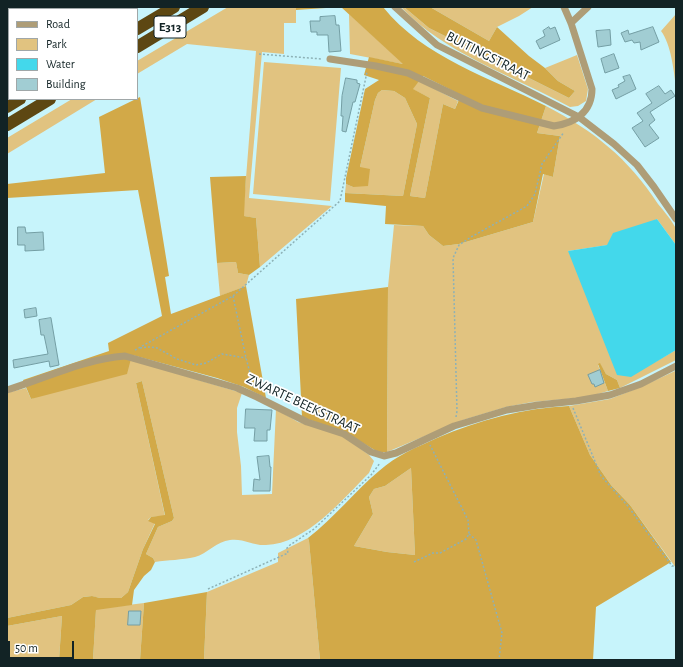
<!DOCTYPE html>
<style>
body{margin:0}
#map{position:relative;width:683px;height:667px;overflow:hidden;background:#c7f4fb;font-family:"Alegreya Sans",sans-serif}
canvas{display:block}
.frame{position:absolute;inset:0;border:8px solid #122325;pointer-events:none}
.legend{position:absolute;left:8px;top:8px;width:130px;height:92px;box-sizing:border-box;background:#fff;border:1px solid #a0a7a8;margin:0;padding:5px 7px;list-style:none;font-size:12px;color:#122325}
.legend li{display:flex;align-items:center;gap:8px;height:20px}
.legend b{width:20px;border:1px solid #a0a7a8}
.scale{position:absolute;left:8px;top:641px;width:66px;height:18px;box-sizing:border-box;border:2px solid #122325;border-top:0;padding-left:5px;font-size:12px;line-height:14px;white-space:nowrap;color:#122325;-webkit-text-stroke:3px #fff;paint-order:stroke}
</style>
<div id="map">
<canvas width="683" height="667"></canvas>
<div class="frame"></div>
<ul class="legend">
<li><b style="height:5px;background:#ae9d77"></b>Road</li>
<li><b style="height:11px;background:#e1c380"></b>Park</li>
<li><b style="height:11px;background:#43d8eb"></b>Water</li>
<li><b style="height:11px;background:#a1cdd3"></b>Building</li>
</ul>
<div class="scale">50 m</div>
</div>
<script>
const c = document.querySelector('canvas').getContext('2d');
c.lineJoin = 'round';
function fill(path, color) { c.fillStyle = color; c.fill(path, 'evenodd'); }
function trace(path, color, width, dash) { c.strokeStyle = color; c.lineWidth = width; c.lineCap = dash ? 'butt' : 'round'; c.setLineDash(dash || []); c.stroke(path); }
function label(font, color, halo, rows, align = 'center') {
  c.font = font + ' "Alegreya Sans",sans-serif'; c.lineWidth = 3.5; c.setLineDash([]); c.textBaseline = 'middle'; c.strokeStyle = halo; c.fillStyle = color; for (const [text, x, y, turn = 0] of rows) {
    c.save(); c.translate(x, y); c.rotate((+turn || 0) * Math.PI / 180); c.textAlign = isNaN(turn) ? turn : align; if (halo) c.strokeText(text, 0, 0); c.fillText(text, 0, 0); c.restore();
  }
}
fill(new Path2D(`
 M7,7h69l-2,2h-65v20h-2z
 M228,7h68v16h-12v31l-22,-2 -13,146 83,8 -72,61 -4,-49 -13,-2 13,-165 -69,-7 -50,30v-13z
 M401,7h3l25,21 140,70 6,-7 -17,-10 -13,-13 32,-13 11,34 -2,12 -8,5 -8,1c-54,-30 -127,-54 -169,-100z
 M430,7h103l-14,9 -22,11 -8,14z
 M349,14l54,49v1l-53,-10z
 M676,14v74c-2,-17 -5,-44 -15,-57z
 M264,62l77,6 -11,133 -77,-7z
 M419,81l39,20 -3,8 -12,-5 -18,94 -15,-2 20,-98 -18,-9z
 M382,90l12,1 11,7 12,26 -14,72 -58,-3 1,-9 7,3 7,-20 15,-67 3,-7z
 M72,99h25l-90,55v-16z
 M546,106c48,25 82,52 112,98 5,6 16,19 18,25 1,4 0,11 0,16l-19,-26 -49,26 -40,6 87,111 21,-12v10l-56,28 -3,-8 -11,-6 -6,-10 -2,1 10,26 -20,6 -56,5 -26,5 -43,13 -76,32 1,-165 6,-62 29,1 6,9 14,11 16,-2 74,-22 11,-48 9,3 7,-41 -23,-3z
 M236,262l2,11 11,2 -3,11 -26,10 -3,-33z
 M131,360l111,33 -5,15v24l4,34 1,29 30,-1 4,-85 22,13 37,11 11,5 23,17 5,6 -5,12c-26,26 -63,71 -103,72 -12,1 -23,-7 -36,-5 -13,1 -23,14 -35,17 -13,3 -27,3 -40,5l-2,-4 -7,-4 12,-27 14,-6 2,-3 -32,-137 -6,2 29,133 -14,1 -3,3 7,3 -12,26 -15,43 -7,6h-21l-9,-2 -8,1 -12,8 -64,13v-225l19,-5 5,11z
 M675,371l1,3v194l-46,-63 -19,-20 -21,-30 -21,-49 41,-7 33,-13z
 M411,468l4,87 -28,-3 -33,-6 19,-32 -4,-17 5,-8 11,-3z
 M308,538l1,3 11,119h-116l3,-68 71,-30v-9z
 M144,603l-4,57h-47l3,-51z
 M62,616l-3,44h-52v-34z`), '#e1c380');
fill(new Path2D(`
 M296,7h87c41,51 106,70 163,99l-9,27 23,3 -7,41 -10,-3 -10,48 -74,22 -16,2 -14,-11 -6,-9 -38,-2 1,-18 -41,-4v-9l58,3 14,-72 -12,-26 -11,-7 -12,-1 -4,3 -3,7 -15,67 10,2 -2,17 -15,1 -7,-3v-6l19,-89 14,-9 -15,-5 5,-18 34,7 -62,-57 -45,3zM423,76l38,19 -6,14 -12,-5 -18,94 -15,-2 20,-98 -17,-9z
 M404,7h26l59,34 8,-14 32,29 16,12 13,13 17,10 -6,7 -140,-70z
 M7,29h2v60l-2,1z
 M140,97l29,179 -4,1 6,37 75,-28 20,112 -22,-11 -27,-9 -85,-23 -5,19 -96,25 -8,-19 86,-29 -1,-8 54,-27 -24,-126 -131,8v-14l98,-11 -6,-56z
 M246,176l-2,40 12,2 4,49 -11,8 -11,-2 -2,-11 -19,1 -7,-86z
 M388,287l-1,165h-9l-32,-19 -44,-16 -6,-118z
 M600,363l6,11 11,6 3,8 -12,3 -10,-27z
 M142,381l32,137 -2,3 -14,6 -12,27 7,4 2,4 -4,8 -7,6 -10,14 -2,15 -36,5 -3,50h-34l3,-44 -55,10v-8l64,-13 12,-8 9,-1 8,2h21l7,-6 15,-43 12,-25 -7,-3 3,-4 14,-2 -29,-132z
 M569,406l21,49 21,30 19,20 41,57 -75,45 -3,53h-273l-11,-119 -1,-3c26,-20 46,-46 71,-67 18,-16 36,-23 58,-33 42,-18 87,-30 132,-32zM411,468l4,87 -28,-3 -33,-6 19,-32 -4,-17 5,-8 11,-3z
 M207,592l-3,68h-64l4,-57z`), '#d2a948');
fill(new Path2D(`
 M657,219l19,26v105l-45,27 -14,-2 -49,-124 39,-6 6,-12z`), '#43d8eb');
const building = new Path2D(`
 M335,16l1,9h3l2,26 -12,1 -1,-17h-11v-3h-6l-1,-11h10v-4z
 M549,27l1,2 5,-2 5,13 -20,9 -4,-8 9,-5 -2,-5z
 M653,27l6,15 -18,8 -1,-8 -6,1 -2,-3 -7,2 -4,-9 7,-3 1,4z
 M610,30l1,15 -13,2 -2,-16z
 M614,54l5,14 -14,5 -4,-14z
 M630,75l6,14 -20,10 -4,-9 7,-3 -1,-2 7,-4 -2,-4z
 M346,78l11,2v3l3,1 -5,18h-2l-7,30 -4,-1 1,-15h-2l1,-20z
 M659,86l6,8 6,-4 4,6 -25,16 5,8 -6,5 10,13 -14,9 -13,-19 11,-7 -6,-8 15,-10 -6,-9z
 M18,227h7l1,6 17,-1 1,18 -19,1v-6h-7z
 M36,308l1,8 -12,2 -1,-8z
 M51,318l8,47 -9,2 -1,-6 -35,7 -1,-8 35,-6 -4,-19h-3l-2,-15z
 M600,370l4,13 -9,4 -1,-3h-2l-4,-9z
 M246,409l26,1 -2,20h-3v11h-13l1,-13h-10z
 M269,456l1,11h1l-1,24h-17l1,-12 6,1 -3,-23z
 M129,611h12l-1,14h-12z`);
fill(building, '#a1cdd3');
trace(building, '#749ea4', 1);
trace(new Path2D(`
 M259,54l63,5
 M233,296l13,62 8,30
 M140,348l9,-1 8,1 20,11 19,6 10,-2 16,-9 24,4
 M135,350l98,-54 107,-95 27,-129
 M573,408l28,68 26,29 45,61h4
 M456,417l1,-6 -4,-153 6,-13 12,-8 56,-31 8,-12 7,-30 22,-32
 M469,534l7,6 26,93 -3,27
 M414,562l19,-9h7l26,-14 3,-5 -1,-14 -38,-75
 M208,589l80,-36 -1,-5 3,-3 24,-16 57,-54 9,-12`), '#8db1b6', 1.5, [2, 2]);
trace(new Path2D(`
 M395,7l42,38 142,72 35,27 23,21 17,22 22,32
 M81,9l1,-2
 M571,23l17,-16
 M7,33h2
 M330,59l46,7 32,7 74,35 72,18c21,-3 38,-14 38,-37l-21,-66 -7,-16
 M7,390c39,-12 77,-31 118,-34l112,32 20,9 50,25 37,12 27,18 13,4 12,-3 58,-27 53,-16 31,-5 38,-4 34,-6 31,-11 35,-18`), '#ae9d77', 7);
trace(new Path2D(`
 M137,29l37,-22
 M137,47l66,-40
 M7,107l13,-8
 M7,125l43,-26`), '#5d4712', 12);
for (const [x, y, w] of [
 [170,27,32]
]) { const box = new Path2D(); box.roundRect(x - w / 2, y - 11, w, 22, 3); c.fillStyle = '#fff'; c.fill(box); trace(box, '#122325', 1); }
label('bold 13px', '#122325', null, [
 ["E313",170,27]
]);
label('14px', '#122325', '#fff', [
 ["BUITINGSTRAAT",488,56,27],
 ["ZWARTE BEEKSTRAAT",303,404,25]
]);
</script>
